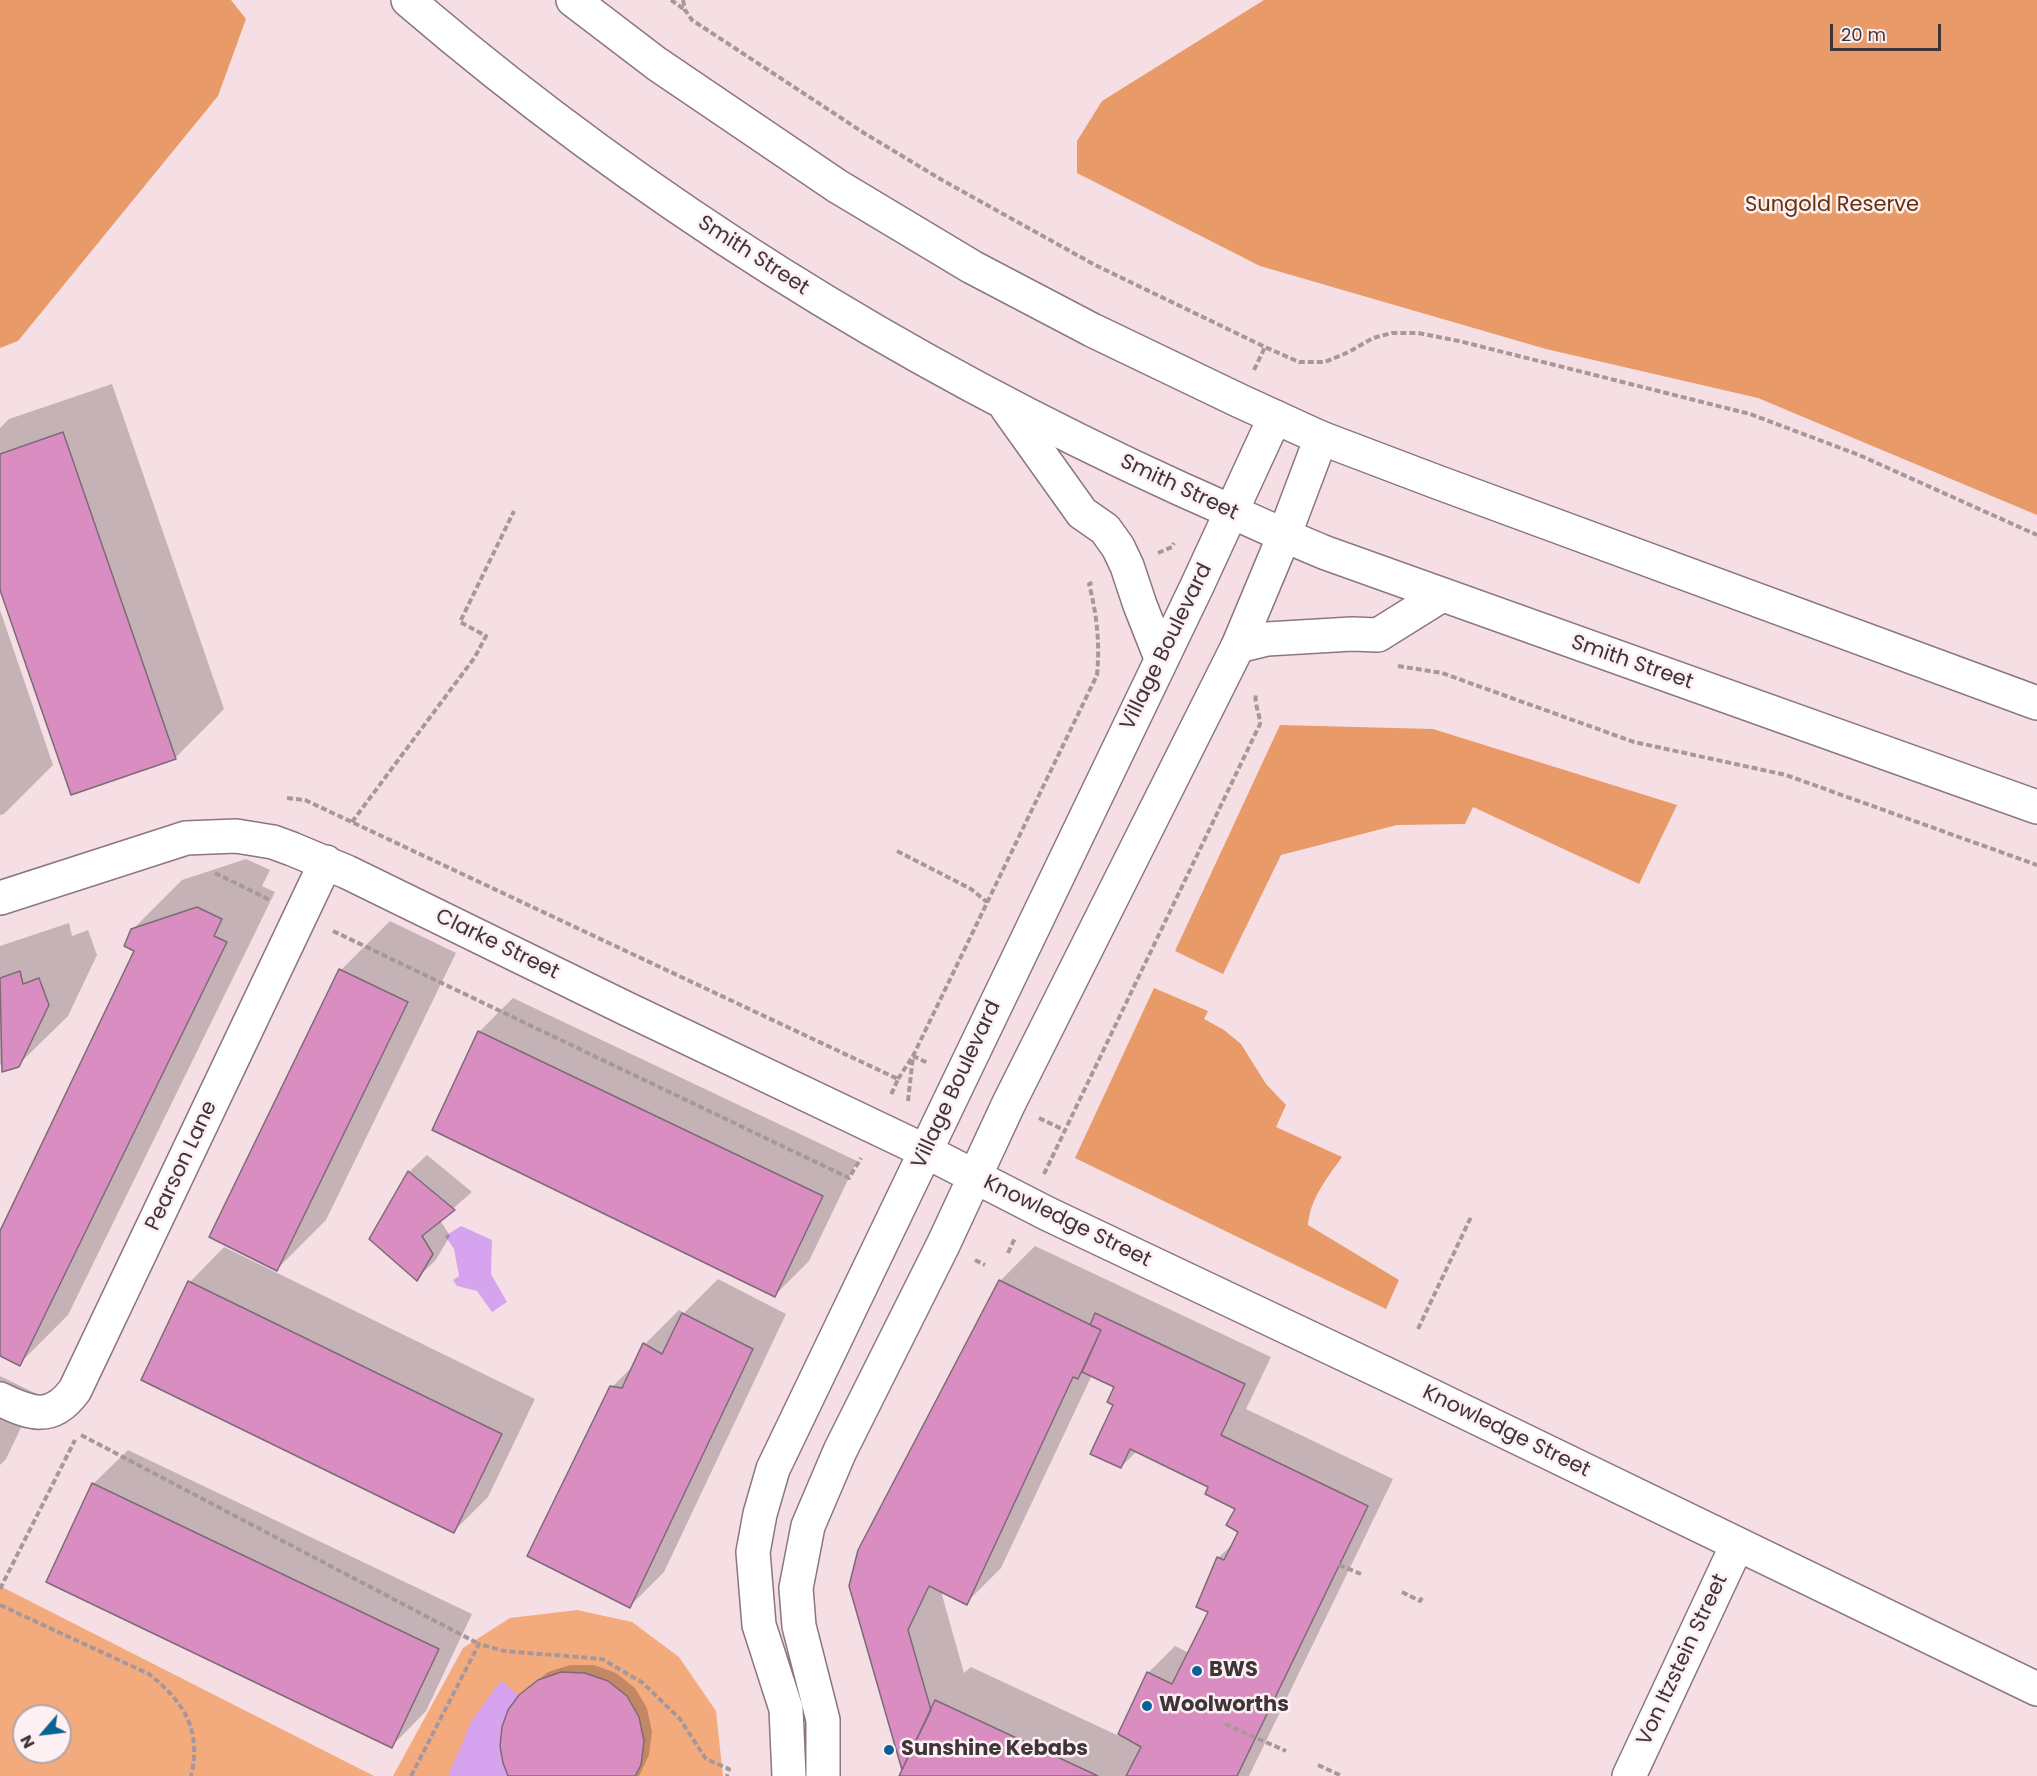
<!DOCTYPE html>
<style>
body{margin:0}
#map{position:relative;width:2037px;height:1776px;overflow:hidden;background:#f6dfe4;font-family:Poppins,sans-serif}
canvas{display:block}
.north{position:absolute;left:12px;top:1704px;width:60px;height:60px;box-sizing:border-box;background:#fdeff2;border:2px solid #b0a5a7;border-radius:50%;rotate:242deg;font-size:16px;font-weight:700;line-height:24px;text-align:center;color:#3d3537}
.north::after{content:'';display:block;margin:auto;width:21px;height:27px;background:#086293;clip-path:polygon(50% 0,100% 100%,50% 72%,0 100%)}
.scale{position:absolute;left:1830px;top:24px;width:111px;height:27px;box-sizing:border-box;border:3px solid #3d3537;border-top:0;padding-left:8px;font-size:18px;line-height:21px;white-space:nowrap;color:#3d3537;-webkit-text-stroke:4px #fdeff2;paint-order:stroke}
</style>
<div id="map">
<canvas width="2037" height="1776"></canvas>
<div class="north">N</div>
<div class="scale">20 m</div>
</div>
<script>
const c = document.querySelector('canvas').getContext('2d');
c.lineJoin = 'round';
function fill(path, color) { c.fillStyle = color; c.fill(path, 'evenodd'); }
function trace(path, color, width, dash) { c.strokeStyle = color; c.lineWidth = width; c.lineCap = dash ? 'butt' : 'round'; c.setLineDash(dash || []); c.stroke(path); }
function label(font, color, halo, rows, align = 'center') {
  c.font = font + ' Poppins,sans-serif'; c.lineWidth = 5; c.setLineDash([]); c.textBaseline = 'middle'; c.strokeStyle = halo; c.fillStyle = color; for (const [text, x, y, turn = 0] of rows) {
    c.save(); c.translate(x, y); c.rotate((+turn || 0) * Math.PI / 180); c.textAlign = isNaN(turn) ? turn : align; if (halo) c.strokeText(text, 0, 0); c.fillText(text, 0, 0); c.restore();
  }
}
fill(new Path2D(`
 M0,1586l374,190h-374zM24,1716h36v36h-36z
 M577,1610l55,12 47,35 37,54 7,65h-330l70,-128 47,-30z`), '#f3ab7e');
fill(new Path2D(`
 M0,0h231l15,19 -28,77 -200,245 -18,7z
 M1264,0h773v515l-279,-117 -212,-49 -286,-83 -183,-93v-32l25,-40z
 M1280,725l153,4 244,76 -38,79 -166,-77 -8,17 -68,1 -116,30 -58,119 -48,-23z
 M1154,988l54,23 -4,8 20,11 17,14 25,40 20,21 -10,22 66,30c-15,21 -32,42 -34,68l91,55 -13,29 -311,-151z`), '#e89a68');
fill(new Path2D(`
 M461,1226l31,14 -1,34 16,28 -15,10 -15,-21 -20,-5 -4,-6 6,-4 -5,-27 -9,-13z
 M501,1681l18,14c-19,28 -24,49 -11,81h-60l24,-56z`), '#d6a4ee');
fill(new Path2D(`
 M112,384l112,325 -49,49 -175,-173v-157l9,-9z
 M0,610l53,155 -49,49 -4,1z
 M246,859l24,11 -8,16 13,6 -207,423 -49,49 -19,-9v-120l136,-285 -4,-20 50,-50z
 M390,921l66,32 -130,267 -49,49 64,-299z
 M69,923l3,13 16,-6 9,25 -29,61 -50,49 -15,5 -3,-7v-117z
 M513,998l344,163 -48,100 -34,34 -296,-263z
 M427,1155l45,37 -32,28 10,16 -15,25 -18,17 -46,-39 38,-67z
 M1035,1246l236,111 -25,52 147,70 -144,297h-348l3,-6 -54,-184 150,-305zM1092,1375l24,11 -1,19 6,62 16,-16 73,35 27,22 3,23 -5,11 -17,16 -8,53 -21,42 -14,-7 -26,26 -30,64 -148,-69 -7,6 -22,-78 1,-3 23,11 35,-35z
 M224,1247l311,152 -47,98 -34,34 -264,-249z
 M718,1279l68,35 -122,258 -34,34 -18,-219 24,-24 9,-19 34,-34 5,3z
 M0,1376l37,18 -31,65 -6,6z
 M128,1450l344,164 -46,97 -34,35 -299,-262z
 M570,1665h24l22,8 19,15 12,20 5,24 -3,23 -10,21h-130l11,-81 28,-23z`), '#0003');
const building = new Path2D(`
 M63,432l113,327 -105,36 -71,-205v-136z
 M197,907l25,12 -8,17 13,6 -207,424 -20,-10v-125l134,-280 -10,-5 7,-17z
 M339,969l69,33 -131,269 -68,-34z
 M20,971l3,13 16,-6 10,27 -30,62 -17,5 -2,-94z
 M478,1031l345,165 -48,101 -343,-167z
 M408,1171l47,39 -33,26 11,18 -16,27 -48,-42z
 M999,1280l102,50 -23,49 -5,-2 -106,228 -38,-19 -21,44 23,80 -29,60 -53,-184 9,-36z
 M188,1281l314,153 -48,99 -313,-153z
 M682,1313l71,36 -123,259 -103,-52 83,-170 12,2 21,-45 19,11z
 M1095,1313l150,71 -24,51 147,71 -131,270h-111l15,-29 -23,-13 29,-62 25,12 36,-72 -12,-5 21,-50 7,3 14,-28 -12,-7 9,-16 -30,-15 3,-7 -78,-38 -9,19 -31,-14 23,-49 -6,-3 7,-15 -32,-15 19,-42 -11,-5z
 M92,1483l347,166 -47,99 -346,-166z
 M561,1672l24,1 23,8 19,15 12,21 5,24 -3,24 -6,11h-127l-5,-13 -3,-17 2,-19 6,-17 11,-15 19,-15z
 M935,1700l163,76h-199z`);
fill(building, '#d98dc1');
trace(building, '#7c6b76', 1.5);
const minor = new Path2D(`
 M0,898l186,-60 50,-2 37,6 19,7 55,23 278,136 300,143 123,63 357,169 632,306
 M0,1399c31,15 52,23 75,-9l251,-528
 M789,1776l-3,-67 -27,-84 -6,-73 7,-38 13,-45 424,-883 78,-169
 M823,1776v-56l-24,-94 -3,-38 12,-62 32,-75 103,-206 66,-142 229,-457 46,-110 37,-98
 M1629,1776l108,-231`);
const highway = new Path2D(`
 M408,0c233,200 496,363 775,490 48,21 94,43 143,63l711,254
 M573,0l84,64 180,122 135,81 120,63 148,71 81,37 116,44 600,221
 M1007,408l75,105 23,16 13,18 9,19 13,39 21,53
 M1238,646l29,-7 85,-5 26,1 64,-40`);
trace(minor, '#8b777c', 36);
trace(highway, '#8b777c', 36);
trace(new Path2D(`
 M671,0l14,10
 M683,0l2,10 7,10 172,113 78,47 153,85 170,82 34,15h26l24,-10 24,-14 19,-5h26l41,8 291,73 109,41 178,80
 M1254,370l11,-23
 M1158,553l14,-6 2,-4
 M1398,666l44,7 192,69 152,33 251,90
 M287,798l18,2 593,279 -7,16
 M352,822l123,-165 11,-21 -26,-14 54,-111
 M897,851l74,38 16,13
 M215,873l55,27
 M333,931l516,247 12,-20
 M898,1079l15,-23 184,-381c3,-32 0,-60 -8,-91l5,-2
 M908,1101l5,-45 15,7
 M1039,1118l27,13
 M1044,1174l216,-450c0,-10 -6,-20 -4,-30
 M1008,1253l7,-15
 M975,1260l10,5
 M1418,1329l53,-112
 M81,1435l398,209
 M1339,1565l22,9
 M0,1589l75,-149
 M1402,1592l18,9 3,-5
 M0,1605l149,69c35,28 53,56 42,102
 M1225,1724l61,27
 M1318,1765l24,11
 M411,1776l68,-132 25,7 98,8 41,24 37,36 26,40 23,10 -2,7`), '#a7979a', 4, [6, 3]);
trace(minor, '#fff', 33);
trace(highway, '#fff', 33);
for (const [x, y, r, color] of [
 [1197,1671,6,"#086293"],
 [1147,1706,6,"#086293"],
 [889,1750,6,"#086293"]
]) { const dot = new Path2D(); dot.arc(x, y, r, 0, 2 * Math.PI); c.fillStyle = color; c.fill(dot); trace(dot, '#fdeff2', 2); }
label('21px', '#64320c', '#fdeff2', [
 ["Sungold Reserve",1832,206]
]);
label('21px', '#3d3537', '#fdeff2', [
 ["Smith Street",753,256,33],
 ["Smith Street",1179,488,25],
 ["Village Boulevard",1167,647,-64],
 ["Smith Street",1632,663,19],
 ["Clarke Street",497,945,26],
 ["Village Boulevard",957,1085,-65],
 ["Pearson Lane",182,1166,-65],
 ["Knowledge Street",1067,1222,26],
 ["Knowledge Street",1506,1432,26],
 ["Von Itzstein Street",1683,1660,-65]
]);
label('bold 21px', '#3d3537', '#fdeff2', [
 ["BWS",1209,1671],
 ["Woolworths",1159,1706],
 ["Sunshine Kebabs",901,1750]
], 'left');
</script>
